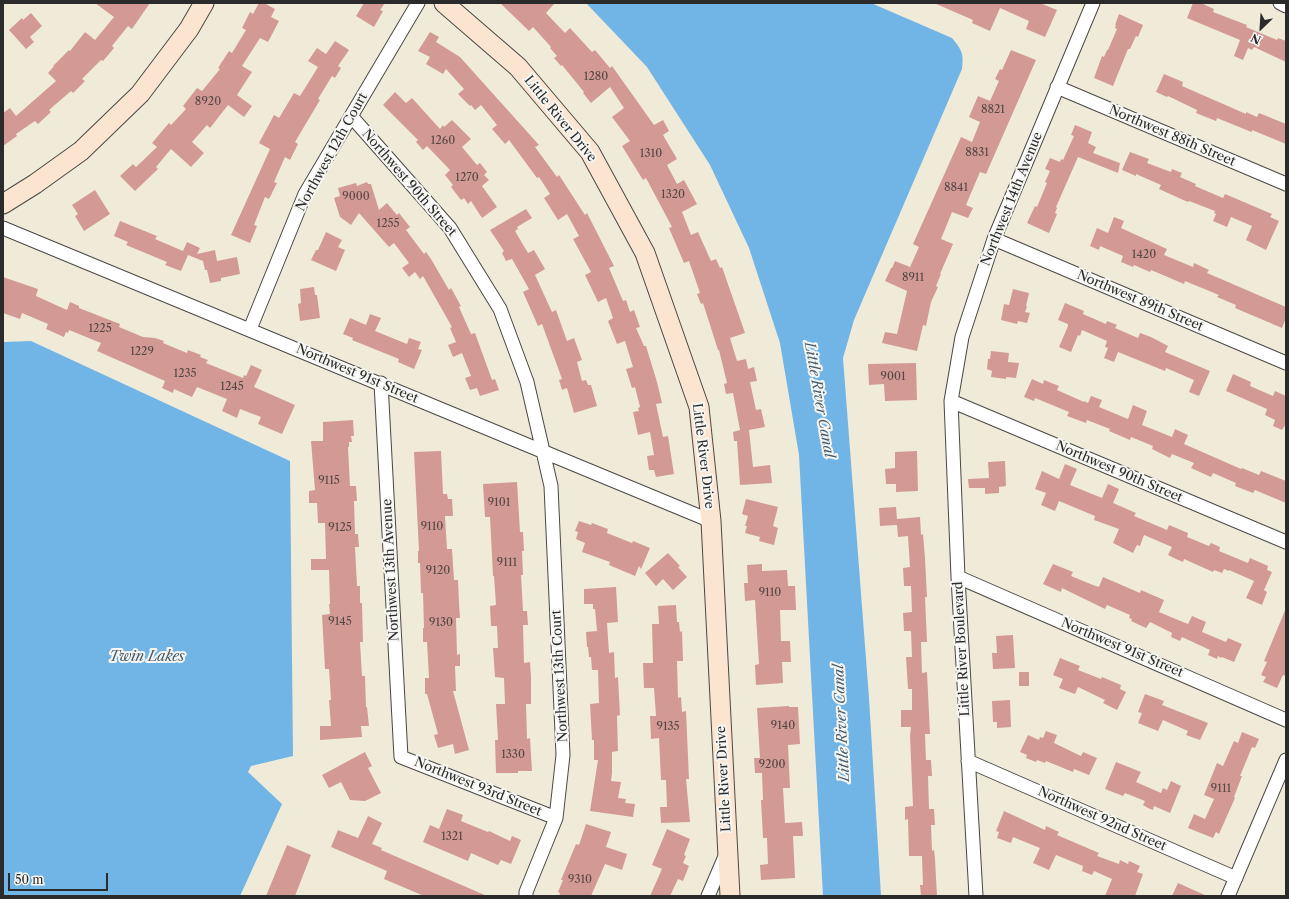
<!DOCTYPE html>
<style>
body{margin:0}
#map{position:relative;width:1289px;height:899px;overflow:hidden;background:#f0ebd8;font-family:"Libre Caslon Text",serif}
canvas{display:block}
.frame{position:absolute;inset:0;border:4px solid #2b2b2b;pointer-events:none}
.north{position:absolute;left:1241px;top:8px;width:40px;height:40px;-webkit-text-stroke:3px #f6f6f2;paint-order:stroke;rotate:205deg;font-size:11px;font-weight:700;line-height:16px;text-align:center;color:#2b2b2b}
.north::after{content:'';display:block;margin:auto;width:14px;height:18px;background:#2b2b2b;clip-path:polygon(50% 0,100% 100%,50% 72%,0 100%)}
.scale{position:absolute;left:8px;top:873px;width:100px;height:18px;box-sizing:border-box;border:2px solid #2b2b2b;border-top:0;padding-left:5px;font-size:12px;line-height:14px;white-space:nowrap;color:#2b2b2b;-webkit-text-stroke:3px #f6f6f2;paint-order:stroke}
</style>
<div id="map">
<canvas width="1289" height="899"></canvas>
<div class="frame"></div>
<div class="north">N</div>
<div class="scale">50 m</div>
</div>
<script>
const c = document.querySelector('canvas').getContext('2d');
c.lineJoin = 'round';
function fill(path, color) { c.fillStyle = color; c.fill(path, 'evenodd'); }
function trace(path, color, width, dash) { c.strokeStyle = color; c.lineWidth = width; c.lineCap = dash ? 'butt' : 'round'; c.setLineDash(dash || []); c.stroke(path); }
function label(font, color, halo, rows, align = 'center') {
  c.font = font + ' "Libre Caslon Text",serif'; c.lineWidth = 4; c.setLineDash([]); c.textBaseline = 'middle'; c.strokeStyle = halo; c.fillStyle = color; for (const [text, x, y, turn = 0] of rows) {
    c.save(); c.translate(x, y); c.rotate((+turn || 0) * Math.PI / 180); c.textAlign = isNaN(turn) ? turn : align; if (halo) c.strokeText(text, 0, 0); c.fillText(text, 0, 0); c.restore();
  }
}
fill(new Path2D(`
 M586,3h285l81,35c10,12 12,16 10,31l-108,251 -11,38 26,340 12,198h-58l-24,-441 -19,-112 -31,-95 -39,-83 -63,-98z
 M31,341l259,120 3,295 -42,10 -3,6 34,32 -42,92h-237v-554z`), '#71b5e7');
fill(new Path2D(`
 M95,3h55l-18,26 -4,-3 -16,20 2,2 -11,13 -2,-1 -19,19 3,2 -12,12 -2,-2 -22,19 2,2 -13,12 -3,-3 -19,13 1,2 -14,10v-33l7,-5 6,8 40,-35 -8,-8 6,-7h-1l16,-16 1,1 15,-19 10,8 19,-23z
 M259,3h5l11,6 -4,8 8,4 -11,21 -8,-4 -18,28 10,6 -15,23 15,11 -8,11 -16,-12 -18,23 -3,-3 -15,17 12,11 -13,14 -20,-18 -15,18 2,2 -23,22 -15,-15 13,-12 3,3 21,-20 -5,-4 17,-20 2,2 15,-16 -3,-3 14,-18 5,3 18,-22 -2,-1 11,-17 3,2 14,-23 -4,-2 8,-16 3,2z
 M364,3h21l-5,7 3,1 -9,16 -18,-11z
 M500,3h55l-9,10 19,20 5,-5 22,24 3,-2 15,18 2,-2 42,59 9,-5 6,11 -6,4 14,24 -10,6 10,19 7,-4 13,24 -15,8 9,23 7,-3 13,29 5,-2 4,9 2,-1 23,66 -15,5 7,23 9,-2 2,10 6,-2 3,14 -7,1 6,28 5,-1 4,18 -16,3 4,37 17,-2 2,18 -32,2 -3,-44h-3l-1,-9 7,-2 -7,-37 -7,1 -2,-10 3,-1 -8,-33h-1l-15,-47 -2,1 -4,-10 3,-1 -11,-32 -5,2 -15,-35 3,-1 -26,-49 -3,2 -21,-34 8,-5 -18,-24 12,-9 -14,-21 -19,16 -8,-10 1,-1 -22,-27 -1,1 -7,-8 3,-2 -7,-8 1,-1 -18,-20 -4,4z
 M934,3h106l17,7 -12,27 -19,-8 3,-8 -29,-13 -10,23 -18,-8 1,-3z
 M1193,3h8l13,6 -1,3 34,13 -1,2 31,13 1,-2 8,3v21l-32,-15 -2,3 -4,-2 -5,12 -9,-4 6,-16 -53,-22z
 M31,13l11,13 -12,11 4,5 -8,7 -17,-19 13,-12 1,2z
 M1119,14l24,11 -5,12 -2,-1 -6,13h-2l-15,37 -19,-8 8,-22 2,1 3,-7h1l9,-21 -2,-1 1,-3h-1z
 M430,32l9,5 -3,5 24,15 79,88 -4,2 22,30 2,-2 26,40 2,-2 27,53 -5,2 14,33 3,-1 4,12 4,-2 6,17 -4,1 8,18h2l11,36 5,21 -6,1 7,33 5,-1 6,38 -18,3 -2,-7h-5l-2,-14 7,-1 -4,-23 -12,3 -5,-23 6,-1 -1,-3 2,-1 -5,-20 -3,1 -6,-19 7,-2 -8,-26 -8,3 -9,-23 5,-3 -7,-20 -8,4 -13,-27 6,-3 -18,-33 6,-3 -12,-22 -9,6 -14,-22 6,-4 -11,-17 -2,1 -28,-38 -4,4 -13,-15 5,-4 -16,-20 -6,5 -4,-5 -1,1 -12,-12 6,-5 -18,-20 -3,5 -17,-10 4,-7 -12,-6z
 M335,41l14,9 -11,16 3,2 -6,10 -3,-2 -14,23 2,1 -25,42 3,2 -8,16 -5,-3 -11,25 3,1 -8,16 -4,-2 -11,28 3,1 -7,17 -19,-8 39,-86 -11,-6 15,-28 5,3 15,-25 6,3 18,-29 -10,-6 9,-13 9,6z
 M1011,50l25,10 -50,114 -6,-2 -14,33 7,3 -5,10 -16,-6 -11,27 12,5 -13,30h1l-5,12 2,1 -7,15 -5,24 -3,-1 -6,26 -35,-8 3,-11 12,2 10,-43 -22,-10 6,-13h1l3,-7 15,6 9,-20 -6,-3 48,-107 11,5 8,-20 -11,-5 9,-21 12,5 9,-20 -4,-2 5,-10 2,1z
 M1164,74l19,8 -1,4 64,28v-2l11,5 2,-4 27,11v20l-34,-14v2l-3,-1 -32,-13 -1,3 -20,-8 1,-3 -29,-14 -1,1 -11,-5z
 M395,92l11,11 6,-5 28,31 3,-4 1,2 8,-7 19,19 -9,8 15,18 3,-2 7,9 -3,3 5,5 -7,6 15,21 -15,11 -11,-17 -3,3 -4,-6 -3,2 -10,-13 2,-2 -8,-10 5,-5 -23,-24 -4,4 -7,-8 2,-2 -35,-35z
 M1075,125l17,7 -4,11 8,4 -3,6 27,10 -2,10 -40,-16 -22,50 1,1 -2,5 2,1 -8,19 -22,-10 8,-17 2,1 10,-24 -2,-1 5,-11 -5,-2 5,-11 10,4 1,-3 2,1 11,-24 -3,-1z
 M1130,152l19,7 -2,4 24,9 1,-3 10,4 -2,4 16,7 -1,2 28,12 2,-4 47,20 -2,3 9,4 -13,29 -20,-10 6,-14 -21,-9 -4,10 -14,-6 3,-7 -2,-1 1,-2 -26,-10 -1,1 -7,-3 -22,-10 2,-4 -25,-11v2l-14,-6z
 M367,182l1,2h3l8,26 8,-7 10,12 2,-2 11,14 -4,3 18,24 2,-2 5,7 18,31 2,-2 10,18 -2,1 12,27 4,-1 17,47 3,-1 4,11 -19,6 -3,-8 -7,2 -5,-12 6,-2 -9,-23 -9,4 -5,-12 8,-3 -6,-14 2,-1 -29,-51 -3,3 -5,-7 -6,5 -7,-9 7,-5 -15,-20 -5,4 -30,-34 -8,12 -11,-8 -6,-19 6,-2 -2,-8 18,-5 1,3z
 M95,190l15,24 -26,17 -9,-15 3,-2 -6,-9z
 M526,209l6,9 -15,9 1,2 -3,2 13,22 6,-3 11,19 -10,6 17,37 4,-2 11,31 7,-3 8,22 -5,2 5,19 4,-1 2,5h3l6,21 -23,7 -7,-25 -5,2 -3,-10 3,-1 -20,-55 -4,2 -15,-34 6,-3 -17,-30 -6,2 -4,-8 2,-2 -14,-21z
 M1114,217l10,4 -3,7 46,21 -3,6 29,12 1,-4 15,7 -2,3 79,34v11l-4,10 -47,-20 1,-3 -19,-8 2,-2 -34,-14 -1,3 -33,-14 -1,2 -16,-7 -1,2 -12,-5 2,-6 -23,-10 -1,4 -9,-4 7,-18 11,5z
 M120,221l37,15 -2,3 28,12 4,-9 13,6 -3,6 18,-4 2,11 20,-4 3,17 -19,4v3l-11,2 -3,-13h-2l-2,-9 -15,-6 -7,16 -16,-6 2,-3 -41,-17 2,-3 -14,-6z
 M326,232l16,8 -4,7 7,3 -9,21 -25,-11 5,-10h2z
 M3,277l35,12 -2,7 31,14 3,-8 9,4v2l41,16 -1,3 24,10 12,1 9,3 -1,2 24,10 1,-3 13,5 -1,2 8,3 -2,3 37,15 1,-3 2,1 5,-11 11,5 -8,17 41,18 -13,29 -24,-10 3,-7 -21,-8 -3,9 -15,-7 5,-12 -30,-12 -5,10 -18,-8 -1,4 -11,-5 3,-7 -68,-30 4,-8 -32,-13 -1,3 -2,-1 -2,5 -18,-8 2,-5 -26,-11 -2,6 -17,-6z
 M314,287l1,8h2l3,23 -20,3 -2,-17 3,-1 -1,-14z
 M1013,289l16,4 -3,13 1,1 -2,5 5,1 -3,10 -9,-2 -1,3 -16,-4 3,-16 5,1z
 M1065,303l19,8 -1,3 23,10 1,-3 10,4 -2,3 23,10 2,-5 11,4 17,9 -3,6 45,19 -11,25 -10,-4 5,-12 -28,-12 -1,3 -47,-19 -4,10 -10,-4 4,-10 -3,-1 2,-6 -25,-11 -2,6 -2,-1 -7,17 -12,-5 9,-21v-2l-10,-4z
 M370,314l11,4 -6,13 32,13 2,-6 12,4 -3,7 4,1 -8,19 -16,-7 1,-3 -47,-19 1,-2 -10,-4 7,-16 16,7z
 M991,351l18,2 -1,9 11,1 -3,15 -10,-1v2l-15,-2 1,-6 -5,-2 1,-10h2z
 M916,363l1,37 -32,1 -1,-17 -15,1 -1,-21z
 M1233,374l18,8 -1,4 23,10 2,-5 11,5v-1v29l-4,6 -9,-4 2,-6 -10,-5 2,-6 -41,-18z
 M1032,379l11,5 1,-4 15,6 -2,4 27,12v-1l4,2 3,-7 11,4 -3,7 29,12 5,-14 14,6 -5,14 30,12 3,-8 13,6 -4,9 57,25 1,-1 17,7 2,-4 25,10v22l-31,-13 -2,3 -18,-7 1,-3 -23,-10 -2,4 -20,-9 3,-5 -22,-9 -2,4 -18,-9 1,-3 -22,-9 -1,3 -21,-9 1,-2 -23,-9 -1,3 -19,-7 2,-4 -34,-14 -1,3 -10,-4z
 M353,420l1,16h-3l1,6h-3v5h-1l2,39h6l1,15h-3l1,33h3l1,13h-4l2,39h3v17h2l1,39h-3l2,34h3l1,31h1l2,19h-8l1,11 -42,3v-14h11l-2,-26h2l-2,-31h-4l-3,-54 8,-1 -1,-10h1l-1,-34h-18v-11h15l-1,-36h-7l-1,-20h-8v-12l6,-1 -4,-49h12v-19z
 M441,451l2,43h4l1,5h4l1,17h-8l2,33h5l2,31h4l1,23 1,15h-4l1,37 3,-1v12h-5l1,25h-3l16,59 -14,4 -2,-10 -15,4 -4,-13 4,-1 -11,-40h-2v-16h4l-2,-36h-4v-14h1l-1,-35h-2l-1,-30h-2v-12h1l-5,-99z
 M917,451l1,40 -22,1v-8h-10l-1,-15 10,-1v-16z
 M1005,461l1,25 -7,1v6l-14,1v-6h-16l-1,-9 21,-1 -1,-16z
 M1065,464l12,5 -7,16 32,13 6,-14 11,5 -6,14 23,10 -2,3 33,14 2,-5 19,8 -1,4 22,9 2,-3 9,4 -1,4 29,12 2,-5 18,8 -1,4 5,2 -8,18 3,2 -5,13 -16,-7 8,-17 -25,-11v1l-5,-2 -2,4 -8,-3 -1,2 -29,-13 -1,3 -7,-3 -8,-4 4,-8 -28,-12 -4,11 -3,-1 -4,8 -20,-10 6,-14 -25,-9 1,-4 -36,-15 -4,10 -14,-6 5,-12 -11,-4 7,-18 17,8z
 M517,482l3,50h3l1,19h-2l1,24h-2l2,36h4l1,14h-5l1,38 6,-1 1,15v27h-5l1,35 3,-1 2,33h-14v2h-22l-1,-33h3l-2,-36h9l-1,-26 -9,-1 -2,-29h5l-1,-22h-6l-1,-20 6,-1 -2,-29h-1l-3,-59h-5l-2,-33z
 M746,499l32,8 -5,19 5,2 -4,17 -15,-4 1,-4 -15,-4 2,-7h-2l3,-10 -6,-2z
 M896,507l1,12 23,-2 1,18 2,-1 2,24 2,39h-2l2,45h-6l1,31 5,-1 3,62h-5l1,26h5l1,16h-4l1,33h5l1,16h-4l1,26 2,-1 1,9 2,37h-16l-1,-11h3l-1,-29h-13l-1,-37 -3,1v-13l8,-1 -3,-70 1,-9h-10v-17h11v-21h-4l-2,-32h6l-1,-26h-7l-1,-18 9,-1 -1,-26h-7l-1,-18 7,-1 -2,-31 -10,1 -1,-12 -17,1 -1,-18z
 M579,521l12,4 1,-2 16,6 -1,4 25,10 1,-2 17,7 -9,21 -2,-3 -4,10 -26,-11 1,-3 -28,-10 3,-9 -9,-4 2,-7 -3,-1z
 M668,553l12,13 -2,1 9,10 -14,13 -10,-11 -7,7 -11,-13z
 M762,564v7l25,-1 1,16h7l1,24h-16l1,31h9l1,21h-9l1,21 -27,2 -1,-20 4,-1 -4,-64 -10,1 -1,-18h4l-1,-18z
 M1053,564l20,8 -2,4 22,9 6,2 4,-10 37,16 1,-3 23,10 -5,12 19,8 10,4 4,-8 14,6 -4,10 24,10 2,-4 14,6 -8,18 -12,-5 -1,1 -3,-2 -1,3 -9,-4 2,-5 -28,-13 -2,4 -9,-4 1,-4 -22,-11 -4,6 -15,-7 1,-2 -3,-1 1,-3 -23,-10 -2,4 -43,-21 -1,4 -18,-8z
 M616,587l2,35 -11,1 2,30 5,-1 1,26 3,-1 2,38 -3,1 1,35 -6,1v21l-1,8 10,1 -3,16 8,1 -1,4 10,1 -2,13 -43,-6 8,-51h-4v-20h-2l-2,-36 9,-1 -1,-33h-6l-1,-13h-2l-1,-10h-1l-1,-15 11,-1 -2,-22h-2v-5h-9v-15z
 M676,605l1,17h2l1,10 2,-1 1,30h-6l1,37 3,-1 1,15 4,-1 3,68h-3l4,43 -29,1 -1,-16h7l-1,-27h-5l-2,-42 -8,1 -1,-23h6l-2,-28h-10l-1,-25h10l-1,-39h7l-1,-18z
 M1286,608v68l-3,-1 -6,13 -14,-6 3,-5 -5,-2 6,-13 -3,-1z
 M1013,635l2,33 -22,1 -1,-16h5l-1,-17z
 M1060,658l20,8 -2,4 23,9 1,-2 19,8 -1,4 6,3 -9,18 -14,-7 2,-3 -27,-13 -3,7 -16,-6 4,-9 -10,-4z
 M1019,672h10v14h-10z
 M1145,694l19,7 -2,4 46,18 -8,17 -14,-5 2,-4 -25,-11 -5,11 -20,-8 4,-10 -4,-1z
 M1010,700l1,27 -14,1v-6h-4l-1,-21z
 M789,706v1h9l2,37 -12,1 2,43h-7l2,35 17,-1 1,14h-10l2,42 -34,2 -1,-15 8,-1 -1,-26h-4l-2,-38h2l-1,-27h-7l-1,-15h6l-3,-50z
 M1046,731l11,4 -3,8 27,13 2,-4 14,6 -8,17 -15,-6 -1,3 -27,-11 -1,2 -8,-3 -1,2 -10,-4 1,-3 -7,-3 8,-17 11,5 1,-3 3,1z
 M1242,732l17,7 -4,9 -3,-1 -12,29h2l-8,21 1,1 -16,36 -3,-2 -3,6 -25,-10 6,-14 11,5 9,-20 -10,-4 13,-32 6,3 11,-25 4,2z
 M365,752l7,14 -4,2 13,25 -16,8 -15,-1 -9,-18 -12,6 -7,-13z
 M1116,762l25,10 -5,10 25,11 2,-5 4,2 4,-9 10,5 -11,27 -16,-7 -1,4 -5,-2 -5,-3 2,-4 -20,-8 -2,3 -18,-7z
 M447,809l16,6 -2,6 27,11 1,-1 21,10 2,-5 9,4 -10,24 -10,-4 -3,5 -27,-12 -3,8 -45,-19 7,-17 9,4z
 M1004,811l41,19 1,-4 13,6 -2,3 42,18 -2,3 22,8 1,-4 8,4 1,-3 11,5 -3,6 6,2 -8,22h-30l7,-17 -18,-8 -2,4 -10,-4 1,-5 -27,-11 -7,15 -16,-7 7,-15 -27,-11 -2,6 -14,-5 2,-6 -3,-1z
 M368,816l14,7 -10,21 10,4 -1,2 106,46h-63l-40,-17 3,-8 -56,-24 7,-17 20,8z
 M586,824l25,8 -5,15 21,7 -5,16 -17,-6 -14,32h-32l1,-3 -2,-1 5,-12h-2l15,-36 3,1z
 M667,829l23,10 -6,16 2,1 -3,7 6,3 -6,15 -5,-2 -8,17h-20l12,-27 -10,-4z
 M287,845l24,10 -16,41h-29z
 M1178,883l29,13h-35z`), '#d39a95');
const street = new Path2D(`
 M1280,3l6,3
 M1057,87l229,97
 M351,116l99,112 50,81 27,73 24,104 12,269 -7,63 -30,74v4
 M3,228l708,293
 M994,239l292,124
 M250,329l55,-135 113,-191
 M381,383l20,374 155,61
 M951,401l335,141
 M958,577l328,143
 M968,761l268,117
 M708,896l18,-42
 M976,896l-18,-319 -7,-176 11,-64 32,-98 99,-236
 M1228,896l58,-136`);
const secondary = new Path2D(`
 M444,3l74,64 72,85 55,101 54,154 12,114 19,375
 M3,204l32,-20 46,-33 59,-57 49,-65 15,-26`);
trace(street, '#494845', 15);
trace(secondary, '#494845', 21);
trace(street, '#fff', 13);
trace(secondary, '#fce5d0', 19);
label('11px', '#554746', null, [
 ["1280",596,77],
 ["8920",208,102],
 ["8821",993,110],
 ["1260",443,141],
 ["8831",977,153],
 ["1310",651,154],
 ["1270",467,178],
 ["8841",956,188],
 ["1320",673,195],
 ["9000",356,197],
 ["1255",388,224],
 ["1420",1144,255],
 ["8911",913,278],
 ["1225",100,329],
 ["1229",142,352],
 ["1235",185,374],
 ["9001",893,377],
 ["1245",232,387],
 ["9115",329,481],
 ["9101",499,503],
 ["9110",432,527],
 ["9125",340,528],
 ["9111",507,563],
 ["9120",438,571],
 ["9110",770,593],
 ["9145",340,622],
 ["9130",441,623],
 ["9140",783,726],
 ["9135",668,727],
 ["1330",513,755],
 ["9200",772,765],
 ["9111",1221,789],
 ["1321",452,837],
 ["9310",580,880]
]);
label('13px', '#2b2b2b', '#f6f6f2', [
 ["Little River Drive",560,119,51],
 ["Northwest 88th Street",1172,136,23],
 ["Northwest 12th Court",332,152,-61],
 ["Northwest 90th Street",409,183,49],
 ["Northwest 14th Avenue",1012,199,-68],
 ["Northwest 89th Street",1140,301,23],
 ["Northwest 91st Street",357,374,23],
 ["Little River Drive",703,456,83],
 ["Northwest 90th Street",1119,472,23],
 ["Northwest 13th Avenue",391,570,-93],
 ["Northwest 91st Street",1122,648,23],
 ["Little River Boulevard",962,649,-93],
 ["Northwest 13th Court",560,676,-93],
 ["Little River Drive",724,779,-93],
 ["Northwest 93rd Street",478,787,22],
 ["Northwest 92nd Street",1102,819,24]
]);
label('italic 14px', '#445b6d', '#f6f6f2', [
 ["Little River Canal",819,400,80],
 ["Twin Lakes",147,657],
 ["Little River Canal",842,723,-93]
]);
</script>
